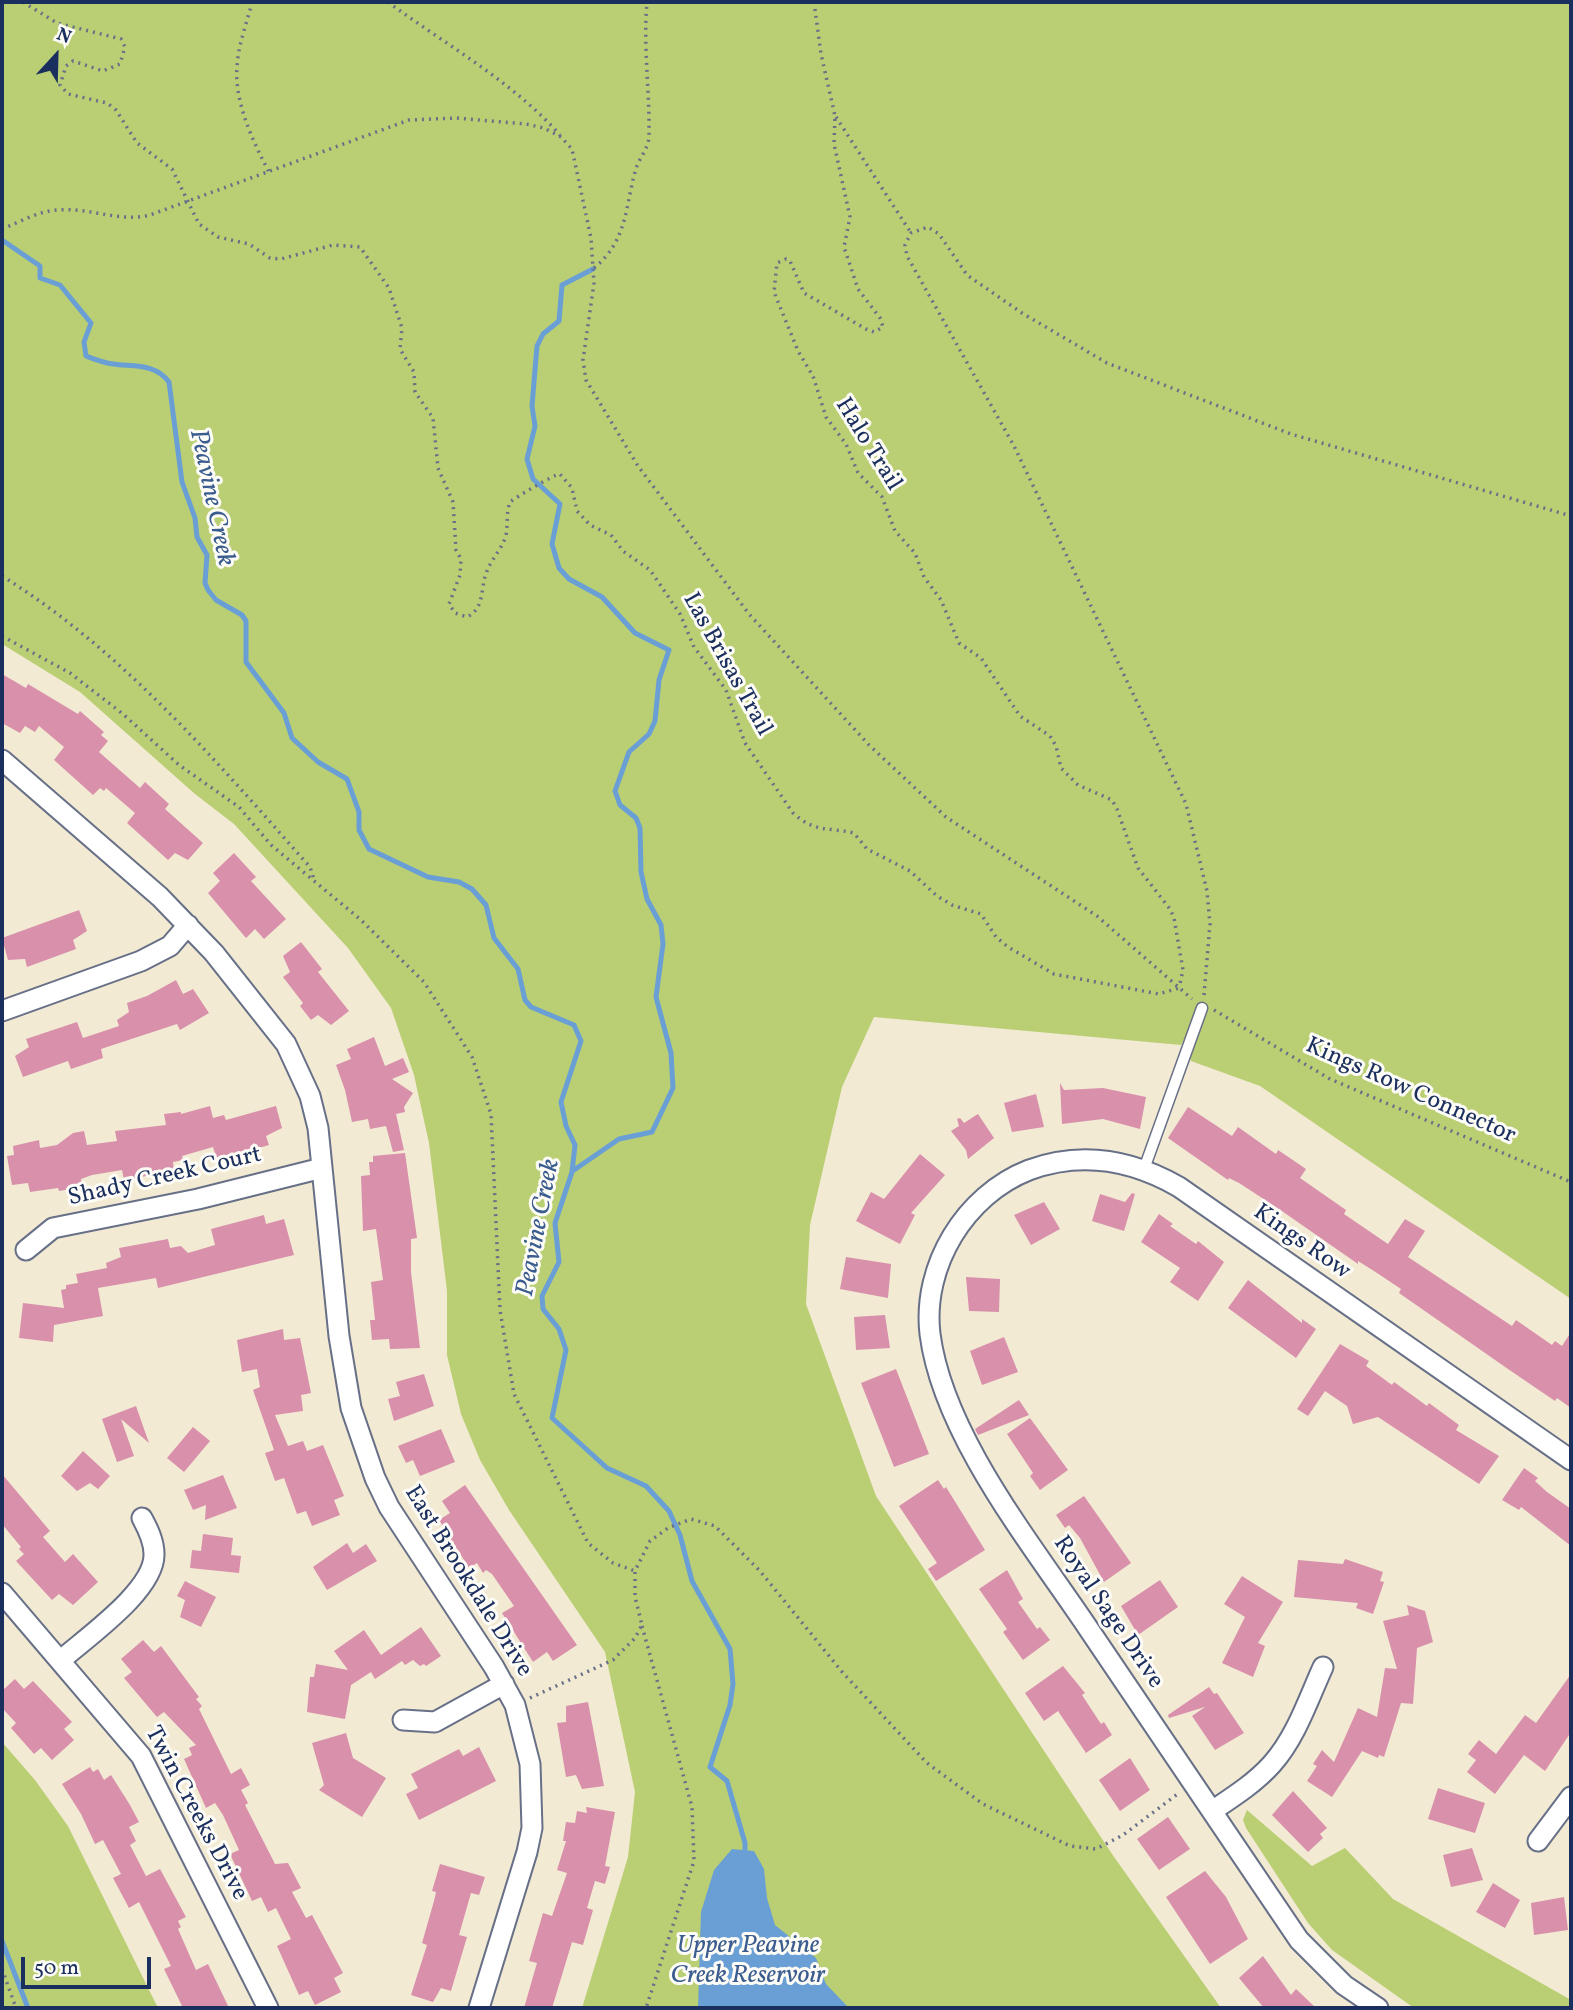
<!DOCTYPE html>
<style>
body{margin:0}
#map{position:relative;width:1573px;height:2010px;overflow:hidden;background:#f3ead4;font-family:Vollkorn,serif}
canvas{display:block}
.frame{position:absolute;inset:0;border:4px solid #1b2f5e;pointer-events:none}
.north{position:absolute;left:21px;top:21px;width:70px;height:70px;-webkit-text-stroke:5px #fdfcf7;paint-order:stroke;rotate:22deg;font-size:19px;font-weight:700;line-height:28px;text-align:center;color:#1b2f5e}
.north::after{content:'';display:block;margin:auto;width:24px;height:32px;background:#1b2f5e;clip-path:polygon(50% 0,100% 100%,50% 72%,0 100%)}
.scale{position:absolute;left:21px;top:1957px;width:130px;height:32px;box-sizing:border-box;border:4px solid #1b2f5e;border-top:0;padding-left:9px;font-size:21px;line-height:24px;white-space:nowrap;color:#1b2f5e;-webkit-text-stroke:5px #fdfcf7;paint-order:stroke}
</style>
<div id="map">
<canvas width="1573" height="2010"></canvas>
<div class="frame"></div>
<div class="north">N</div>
<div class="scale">50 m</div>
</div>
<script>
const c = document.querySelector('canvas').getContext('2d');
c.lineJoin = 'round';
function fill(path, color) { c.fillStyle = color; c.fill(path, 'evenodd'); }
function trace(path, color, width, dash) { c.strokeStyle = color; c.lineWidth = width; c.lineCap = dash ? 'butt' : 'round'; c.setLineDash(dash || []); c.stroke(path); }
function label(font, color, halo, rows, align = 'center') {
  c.font = font + ' Vollkorn,serif'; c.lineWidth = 6; c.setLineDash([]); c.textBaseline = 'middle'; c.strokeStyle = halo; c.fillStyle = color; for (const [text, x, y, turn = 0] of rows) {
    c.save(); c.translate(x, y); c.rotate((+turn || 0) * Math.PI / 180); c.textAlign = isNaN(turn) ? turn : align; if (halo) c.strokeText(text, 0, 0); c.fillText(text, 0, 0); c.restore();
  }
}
fill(new Path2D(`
 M2,2h1569v1297l-311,-213 -69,-25 -7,-21 -3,5 -307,-28 -32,70 -32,138 -4,79 70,192 236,358 109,154h-639l46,-151 7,-65 -30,-140 -96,-142 -29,-50 -19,-46 -14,-59v-64l-18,-148 -15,-68 -23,-67 -43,-60 -114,-124 -39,-30 -115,-102 -78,-48z
 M2,1742l33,38 33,46 90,182h-156z
 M1247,1810l65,56 33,-18 48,51 178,101v8h-157l-82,-58 -24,-27 -62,-95 -3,-8z`), '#bacf73');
fill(new Path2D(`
 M732,1849l22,2 10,18 3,29 8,27 41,33 10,26 23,24h-151l3,-96 13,-42z`), '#6a9fd6');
trace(new Path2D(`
 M2,240l38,26v12l20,7 31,38 -7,19 2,14c8,3 18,7 27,8 20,3 42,-1 56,18l13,100 13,36 2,19 10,18 -2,28 3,7 8,10 26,15 4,6v41l38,51 8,25 26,24 29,17 12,33v18l10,19 59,28 31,5 13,7 14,16 8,33 24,31 7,31 6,7 43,18 7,16 -20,61 5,24 9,19 -3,27 -17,51 4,39 -17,34 1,13 16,20 7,21 -14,68 55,50 39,18 23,25 11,24 12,46 38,68 3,35 -3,21 -20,62 17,14 18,62v12
 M574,1170l45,-31 33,-7 21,-44 -2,-35 -15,-56 7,-53 -2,-19 -14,-26 -6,-27 -1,-44 -4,-10 -16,-13 -5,-14 14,-39 20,-18 6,-13 4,-41 10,-30 -34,-17 -33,-36 -33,-18 -10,-11 -7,-24 8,-40 -27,-25 -6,-20 8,-33 -3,-20 5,-60 6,-12 16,-13 3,-36 31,-16
 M2,1941l26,67`), '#6a9fd6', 5);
fill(new Path2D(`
 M2,674l24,14 2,-4 50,30 2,-3 24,21 -3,3 7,6 -9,11 41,36 5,-6 24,22 -4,5 38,34 -15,17 -13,-7 -7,7 -41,-37 8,-10 -29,-25 -2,3 -4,-3 -7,7 -39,-35 10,-13 -25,-21 -4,6 -10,-6 -5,7 -18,-10z
 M234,853l22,24 -5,4 35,38 -22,20 -9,-10 -9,9 -38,-45 12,-12 -7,-8z
 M79,910l8,21 -14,9 3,9 -49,18 -2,-8 -17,1 -6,-22z
 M301,942l21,27 -4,3 31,39 -18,14 -13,-10 -7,5 -11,-14 3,-3 -20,-26 7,-5 -7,-16z
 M176,980l7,14 10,-5 16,24 -29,17 -3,-6 -76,25 2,9 -32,11 -3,-8 -45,16 -8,-21 14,-9 -3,-8 51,-17 6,16 36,-12 -2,-6 12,-8 -2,-9 20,-7z
 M374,1037l11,29 18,-8 6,14 -17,7 21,14 -9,14 1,5 -9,2 8,36 -11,2 -7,-26 -16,3 -2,-10 -16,3 -7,-32 -9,-25 15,-6 -4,-10z
 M1060,1083l4,7 39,-2 43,9 -6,32 -37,-10 -41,5z
 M1036,1094l8,33 -32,5 -8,-29z
 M210,1106l3,12 11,-3 2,5 50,-14 6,22 -16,8 3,9 -52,15 -4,-13 -31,9 1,4 -10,2 1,9 -50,9 -2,-10 -30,5 -11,4 1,8 -23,4 -1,-3 -28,4 -2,-9 -16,2 -5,-29 7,-1 -1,-9 26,-6 1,8 17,-3 16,-12 11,-2 3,14 30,-4 -2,-10 51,-6 -2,-11 17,-2v2z
 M1188,1107l44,29 6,-9 38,27 2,-4 28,19 -6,9 46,32 -2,4 44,30 17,-25 20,12 -17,26 104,69 4,-6 36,25 3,-4 7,5 9,-14v76l-14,-10 -2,3 -47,-32 -109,-76 2,-4 -27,-18 -16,-10v3l-79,-55 -40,-26 -10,-5 -1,2 -60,-42z
 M978,1114l16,24 -26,21 -2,-9 -15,-19 8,-5 -2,-7 3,-1 4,5z
 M405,1153l12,85 -6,1v33l9,76 -30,1 -1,-10 -17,1 -2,-20h5l-4,-38 12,-2 -7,-51 -13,2 -2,-55 9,-1 -1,-13h4v-6z
 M920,1154l25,21 -34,38 4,2 -15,29 -44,-23 15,-29 13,7z
 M1132,1193l3,1 -11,37 -32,-10 8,-27 25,8z
 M1044,1202l16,27 -29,16 -17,-30z
 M1159,1214l14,10 -3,2 26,18 2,-3 26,21 -26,39 -28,-19 10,-14 -39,-26z
 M264,1215l2,9 18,-5 10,36 -136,33 -2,-10 -58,10 5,28 -49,9 -1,17 -34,-4 4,-35 41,5 -3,-18 5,-1v-4l12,-2 -2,-9 31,-6 -1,-5 15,-6 -2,-9 49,-9 2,9 11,-2 7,7 27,-8 -4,-16z
 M846,1257l45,7 -3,34 -48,-9z
 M966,1277l34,2 -1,33 -30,-1z
 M1248,1280l54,43v-4l14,10 -20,29 -68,-50z
 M885,1315l5,33 -34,2 -2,-33z
 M283,1329l1,11 16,-2 11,55 -10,2 2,16 -28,4 13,31 15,-5 4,10 16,-6 21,51 -10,4 6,15 -28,11 -6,-15 -9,3 -13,-36 -9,3 -10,-28 9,-3 -21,-60 7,-3 -3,-18 -15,3 -5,-32z
 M1004,1337l14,35 -36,13 -12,-34z
 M1340,1344l29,17 -3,5 26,19 2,-3 33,24 2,-3 30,22 -3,5 43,26 -20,28 -101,-67 -25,7 -6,-18 -22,-15 -17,25 -11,-7z
 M896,1369l33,85 -35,13 -33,-84z
 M424,1374l10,32 -40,15 -6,-22 12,-3 -4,-14z
 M1019,1400l10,15 -51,20 -3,-6z
 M136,1406l13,37 -28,-24 13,37 -17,6 -15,-43z
 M1030,1418l38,52 -28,20 -10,-14 3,-3 -26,-39z
 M193,1427l17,14 -26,31 -17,-14z
 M441,1429l14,33 -35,14 -7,-16 -7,3 -8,-17z
 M83,1451l27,25 -12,13 -8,-6 -13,8 -16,-15z
 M1524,1468l14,10 -3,3 12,11 24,17v37l-50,-39 -2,3 -17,-10z
 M2,1474l48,57 -7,6 22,25 8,-8 25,28 -25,23 -14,-11 -7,6 -36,-39 8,-7 -5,-5 2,-2 -19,-23z
 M223,1475l14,33 -32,12 1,-15 -13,5 -9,-20z
 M938,1480l6,9 2,-2 39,63 -49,31 -8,-12 9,-6 -38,-57z
 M465,1485l112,160 -24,16 -6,-9 -14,10 -31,-49 12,-7 -22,-32 -6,-4 -3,3 -6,-10 -8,5 -30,-48 11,-7 -8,-12z
 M1084,1496l47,67 -27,19 -24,-44 -11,-13 -4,3 -9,-13z
 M203,1534l30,4 -2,17 10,1 -2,17 -49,-5 2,-18 9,1z
 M347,1543l6,10 13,-9 11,17 -50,29 -14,-23z
 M1345,1559l38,13 -3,9 4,1 -11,32 -17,-6 2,-5 -64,-6 4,-37 45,4z
 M1007,1570l16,29 -5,3 19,27 3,-2 10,13 -27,20 -20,-28 4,-3 -28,-40z
 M1242,1576l41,26 -25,41 7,3 -12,31 -31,-14 23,-46 -21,-13z
 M1160,1580l18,27 -40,28 -17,-29z
 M185,1581l31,16 -15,30 -21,-10 5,-17 -8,-4z
 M1407,1605l18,6 8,31 -16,6 -4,56 -12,-1 -17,54 -5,-2 -1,3 -16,-7 -30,46 -25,-16 10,-15 -4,-2 9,-14 12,12 24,-54 19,9 8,-49 12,1 -14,-48 26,-6z
 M421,1627l20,29 -15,10 -2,-2 -4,2 -7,-6 -8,5 -3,-4 -27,18 -4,-7 -20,13 -6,34 -38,-7 3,-35h4l2,-13 32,6 -14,-19 30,-21 17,25z
 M143,1640l11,12 7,-6 38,51 -3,2 6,7 -3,3 32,65 10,-6 9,17 -9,5 7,13 -3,2 30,59 13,-1 13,25 -9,4 14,26 6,-3 31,58 -9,5 7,14 -26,13 -7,-14 -9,4 -22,-49 14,-7 -15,-31 -8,4 -7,-15 -9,4 -22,-47 9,-4 -16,-35 -8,-12 -9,5 -22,-49 8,-4 -3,-7 7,-3 -32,-33 -7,5 -33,-39 8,-6 -11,-13z
 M1063,1666l22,27 -3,2 19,29 3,-2 8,13 -26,18 -28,-42 -14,10 -19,-28z
 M1571,1674v58l-26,39 -21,-16 -29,39 -28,-22 9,-12 -8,-6 11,-14 17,14 29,-39 11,8z
 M15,1679l9,10 9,-8 39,41 -8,7 10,11 -22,20 -11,-12 -7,6 -23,-26 5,-5 -14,-15v-17z
 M1209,1687l5,7 3,-1 27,40 -29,17 -23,-34 13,-9 -36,11 -1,-3z
 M588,1702l16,84 -22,3 -6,-14 -10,2 -9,-54 9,-1v-16z
 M346,1733l7,25 33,20 -24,39 -43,-27 5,-5 -12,-42z
 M479,1747l17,34 -77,39 -13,-26 12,-6 -7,-14 48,-25 4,7z
 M1130,1758l20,32 -30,21 -21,-31z
 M90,1767l3,5 5,-3 6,11 7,-5 19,30 9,17 -10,5 7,14 -6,4 16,31 14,-7 26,48 -8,4 3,6 -3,2 18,41 12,-6 21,44h-46l-19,-39 7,-3 -32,-64 -10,6 -16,-30 8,-4 -18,-34 -8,4 -14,-30 -19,-30z
 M1438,1788l47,15 -10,30 -47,-14z
 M1293,1791l34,37 -7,6 3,4 -15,14 -36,-37z
 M586,1807l29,5 -10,54 5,1 -5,17 -10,-3 -8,27 6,2 -10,35 -11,-3 -20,66h-28l13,-45 -8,-2 14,-48 9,3 15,-43 -10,-3 9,-29h-3l3,-19 9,1 2,-12 10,2z
 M1168,1817l22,32 -31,21 -22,-31z
 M1472,1848l11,32 -32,7 -8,-32z
 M440,1864l45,13 -6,18 -8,-2 -12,42 8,2 -16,54 -10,-3 -8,14 -22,-7 16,-50 -5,-2 12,-42 2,-9 -4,-1z
 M1205,1871l21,26 22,42 -38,25 -44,-67z
 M1493,1883l27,17 -15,28 -29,-16z
 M1564,1897l4,33 -34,5 -3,-32z
 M1263,1956l28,39 5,-6 20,19h-52l-25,-30z`), '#d890ab');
const lane = new Path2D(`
 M1144,1169l58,-161`);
const street = new Path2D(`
 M2,760l158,137 54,56 72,91 24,52 8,32 21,208 12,72 24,70 14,29 105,160 21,38 15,59 2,64 -5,24 -48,156
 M2,1011l139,-50 29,-15 18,-21
 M26,1250l27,-22 145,-29 124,-31
 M2,1593l139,163 127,252
 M61,1660c26,-23 94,-70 93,-106 0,-13 -6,-25 -12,-36
 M403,1720l32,2 69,-38
 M1212,1811c21,-14 43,-28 60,-47 24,-27 36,-64 51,-97
 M1538,1841l33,-44
 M1378,2008l-34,-23 -45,-45c-70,-103 -139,-206 -209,-309 -56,-84 -147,-195 -160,-297 -8,-68 35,-139 99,-164 52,-19 103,-10 150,17l392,273`);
trace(lane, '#677087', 13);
trace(street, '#677087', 23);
trace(new Path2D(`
 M23,2l34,21 64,16 4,8 -5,17 -17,7 -30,-10 -7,5 -6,19 8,9 39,9 9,7 21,33 35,26 27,55 19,13 31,7 21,14 11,1 52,-14 27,2 29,41 13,40 -2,21 14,23 1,20 18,26 5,50 15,34 3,48 5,9 -1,16 -11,29 6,9 12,4c18,-9 13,-27 19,-43 4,-14 16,-24 20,-39 2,-11 0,-22 4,-33 8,-6 43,-27 50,-28l12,14 5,23 13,14 21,10 12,16 27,19 9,13 21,31 14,33 32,43 19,53 48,70c22,20 35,14 61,20l13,16 43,22 27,25 15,9 29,9 15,23 12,10 46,27 105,20 20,-6
 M252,2c-5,21 -14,43 -15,65 -3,34 16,75 32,105
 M388,2c58,43 124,79 172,133
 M814,2l7,52 14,62 -1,28 16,73 -6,30 14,42 22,29 3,9 -9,5 -8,-3 -62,-36 -14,-32 -4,-2 -9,4 -3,29 24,59 15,25 13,41 20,27 12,29 24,24 13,34 20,22 9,24 17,23 18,43 22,15 39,58 30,20 6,10 5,22 17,17 34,15 5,9 21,59 32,41 4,9 9,52 -4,18
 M836,117l75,116
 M2,229c18,-7 36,-18 56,-19 31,-3 62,13 92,5l259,-95 47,-2 70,6 18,4 17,9 11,12 19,89 3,45 -11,77 3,20 52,86 111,148 120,131 77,72 151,99 95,83
 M594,268c33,-27 31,-59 41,-96 3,-13 13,-22 14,-35 1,-45 -6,-90 -2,-135
 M2,576c121,75 214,185 308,291l4,12
 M2,636l68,37 53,41 56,51 60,42 32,38 90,75 63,62 48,75 19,57 9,196 14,84 74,149 25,20 22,8
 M1204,995l6,-71 -3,-33 -21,-87 -172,-358 -107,-190 -2,-11 6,-12 17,-6 11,7 28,41 55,38 85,50 184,71 280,82
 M1214,1010l116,69 241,103
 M642,1626l50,181 2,54 -48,147
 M530,1698l83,-38 22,-22 7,-13 -7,-28v-26l15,-30 18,-13 23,-9 24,7 45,45 83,102 84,90 56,41 87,42 26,3 27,-14 56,-42
 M2,1969l14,39`), '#677087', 3.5, [2, 5]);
trace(lane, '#fff', 10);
trace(street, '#fff', 19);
label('24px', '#1b2f5e', '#fdfcf7', [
 ["Halo Trail",867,445,58],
 ["Las Brisas Trail",726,665,61],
 ["Kings Row Connector",1410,1092,24],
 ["Shady Creek Court",165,1178,-13],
 ["Kings Row",1301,1243,35],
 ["East Brookdale Drive",467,1582,58],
 ["Royal Sage Drive",1107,1613,56],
 ["Twin Creeks Drive",195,1814,62]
]);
label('italic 26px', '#3b5c8e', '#fdfcf7', [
 ["Peavine Creek",210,498,78],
 ["Peavine Creek",540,1228,-79],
 ["Upper Peavine",748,1947],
 ["Creek Reservoir",748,1977]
]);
</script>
